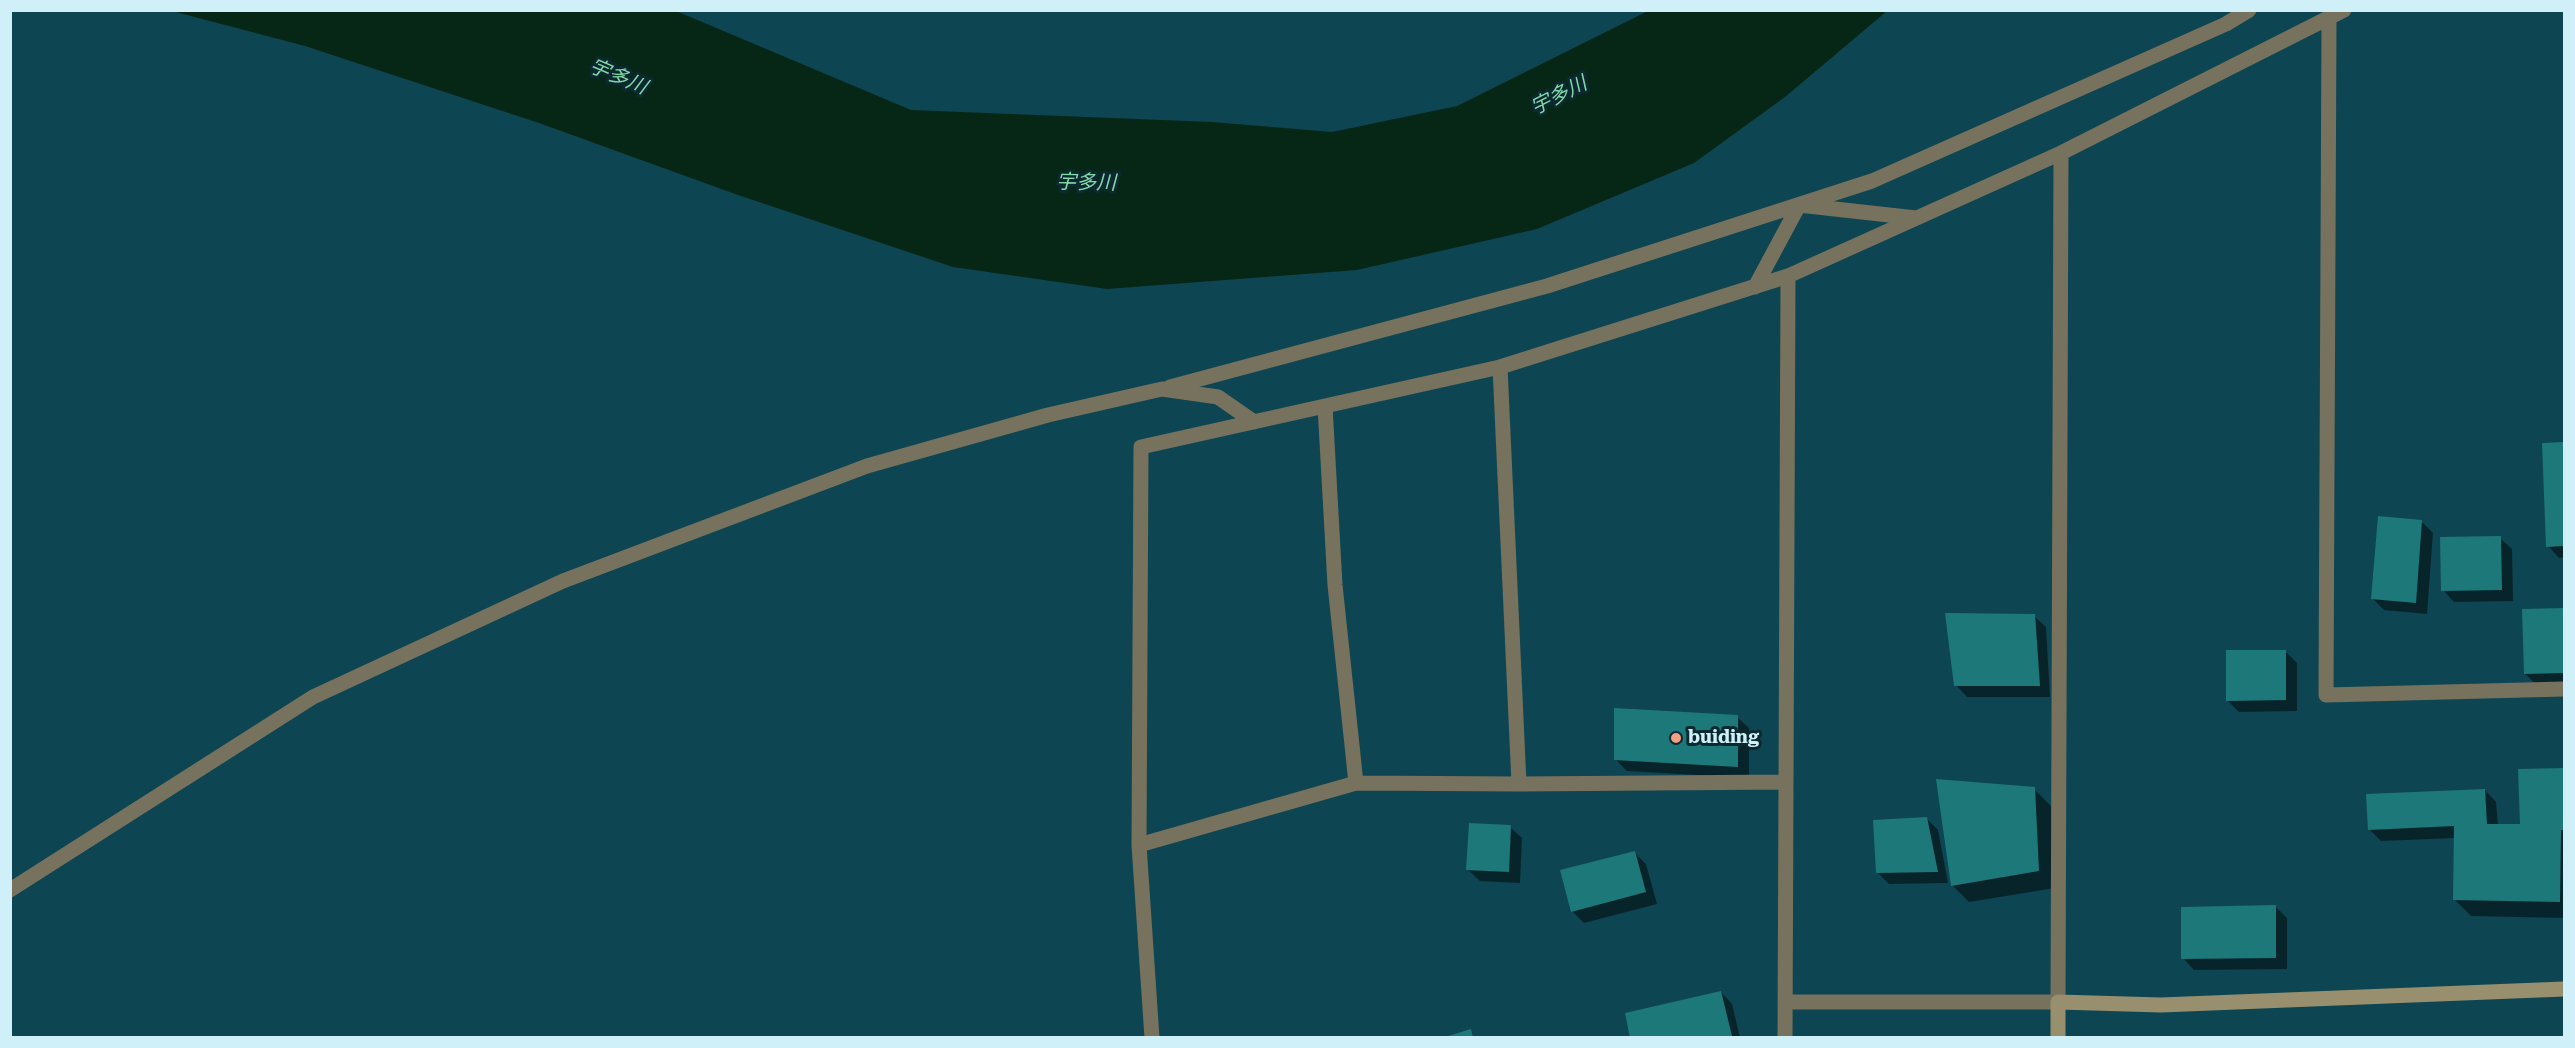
<!DOCTYPE html>
<meta charset="utf-8">
<style>
body{margin:0}
#map{position:relative;width:2575px;height:1048px;overflow:hidden;background:#0e4552;font-family:"Roboto Serif",serif}
canvas{display:block}
.frame{position:absolute;inset:0;border:12px solid #cff0f9;pointer-events:none}
</style>
<div id="map">
<canvas width="2575" height="1048"></canvas>
<div class="frame"></div>
</div>
<script>
const c = document.querySelector('canvas').getContext('2d');
c.lineJoin = 'round';
function fill(path, color) { c.fillStyle = color; c.fill(path, 'evenodd'); }
function trace(path, color, width, dash) { c.strokeStyle = color; c.lineWidth = width; c.lineCap = dash ? 'butt' : 'round'; c.setLineDash(dash || []); c.stroke(path); }
function label(font, color, halo, rows, align = 'center') {
  c.font = font + ' "Roboto Serif","Noto Sans JP",serif'; c.lineWidth = 6; c.setLineDash([]); c.textBaseline = 'middle'; c.strokeStyle = halo; c.fillStyle = color; for (const [text, x, y, turn = 0] of rows) {
    c.save(); c.translate(x, y); c.rotate((+turn || 0) * Math.PI / 180); c.textAlign = isNaN(turn) ? turn : align; if (halo) c.strokeText(text, 0, 0); c.fillText(text, 0, 0); c.restore();
  }
}
fill(new Path2D(`
 M172,11h504l235,99 301,12 120,10 125,-26 191,-95h239l-102,86 -91,66 -157,66 -180,41 -250,19 -154,-22 -215,-72 -199,-72 -234,-77z`), '#072716');
fill(new Path2D(`
 M2564,444v113l-5,1 -11,-12 -4,-101z
 M2422,522l11,11 -6,81 -43,-4 -11,-11z
 M2500,538l12,11 1,52 -59,1 -11,-12z
 M2564,610v75h-27l-12,-11 -1,-63z
 M2034,616l12,11 4,70h-83l-11,-12z
 M2285,651l12,12v48l-58,1 -12,-12z
 M1737,717l12,11v50l-122,-7 -12,-12z
 M2564,769v149l-93,-2 -17,-17 1,-61 -74,3 -12,-12 116,-39 11,12 2,24h23l-1,-56z
 M2034,789l17,17 4,82 -86,14 -17,-17z
 M1926,818l12,12 10,53 -59,1 -12,-12z
 M1510,827l12,11 -2,45 -40,-2 -12,-11z
 M1635,853l11,11 11,40 -73,19 -12,-12z
 M2276,907l11,11v51l-93,1 -11,-12z
 M1721,992l11,12 8,34h-108z`), '#0007');
fill(new Path2D(`
 M2564,442v104l-18,1 -4,-104z
 M2378,516l44,4 -6,83 -45,-4z
 M2501,536l1,54 -61,1 -1,-54z
 M2564,608v65l-40,1 -2,-65z
 M1945,613l90,1 5,72h-86z
 M2226,650h60v50l-60,1z
 M1614,708l124,7v52l-124,-7z
 M2564,768v62h-3l-1,72 -107,-2 1,-74 -86,4 -2,-36 119,-5 2,35h33l-2,-55z
 M1936,779l99,8 4,84 -88,15z
 M1927,817l11,55 -62,1 -3,-53z
 M1469,823l42,2 -2,47 -43,-2z
 M1635,851l11,41 -75,20 -11,-42z
 M2276,905v53l-95,1v-52z
 M1721,991l11,45 -102,2 -5,-25z
 M1471,1029l2,9h-27l-1,-1z`), '#1d787a');
trace(new Path2D(`
 M2329,19l-3,676 238,-6
 M1755,287l44,-82 117,13
 M1500,367l19,417
 M1170,387l377,-101 325,-105 354,-157 23,-14
 M1325,406l10,179 21,198
 M1139,845l217,-62 163,1 267,-2
 M10,890l303,-193 250,-116 304,-115 181,-51 114,-26 56,8 36,25
 M1785,1002h273l3,-849
 M1152,1038l-13,-193 2,-398 359,-80 288,-91 273,-123 283,-143
 M1785,1038l3,-762`), '#77725d', 15);
trace(new Path2D(`
 M2058,1038v-36l103,3 403,-16`), '#978f6d', 15);
for (const [x, y, r, color] of [
 [1676,738,6,"#f39f86"]
]) { const dot = new Path2D(); dot.arc(x, y, r, 0, 2 * Math.PI); c.fillStyle = color; c.fill(dot); trace(dot, '#0c2930', 2); }
label('bold 18px', '#cff0f9', '#0c2930', [
 ["buiding",1688,738]
], 'left');
label('italic 20px', '#84daa7', '#0c2930', [
 ["宇多川",618,77,23],
 ["宇多川",1559,96,-27],
 ["宇多川",1086,183,1]
]);
</script>
